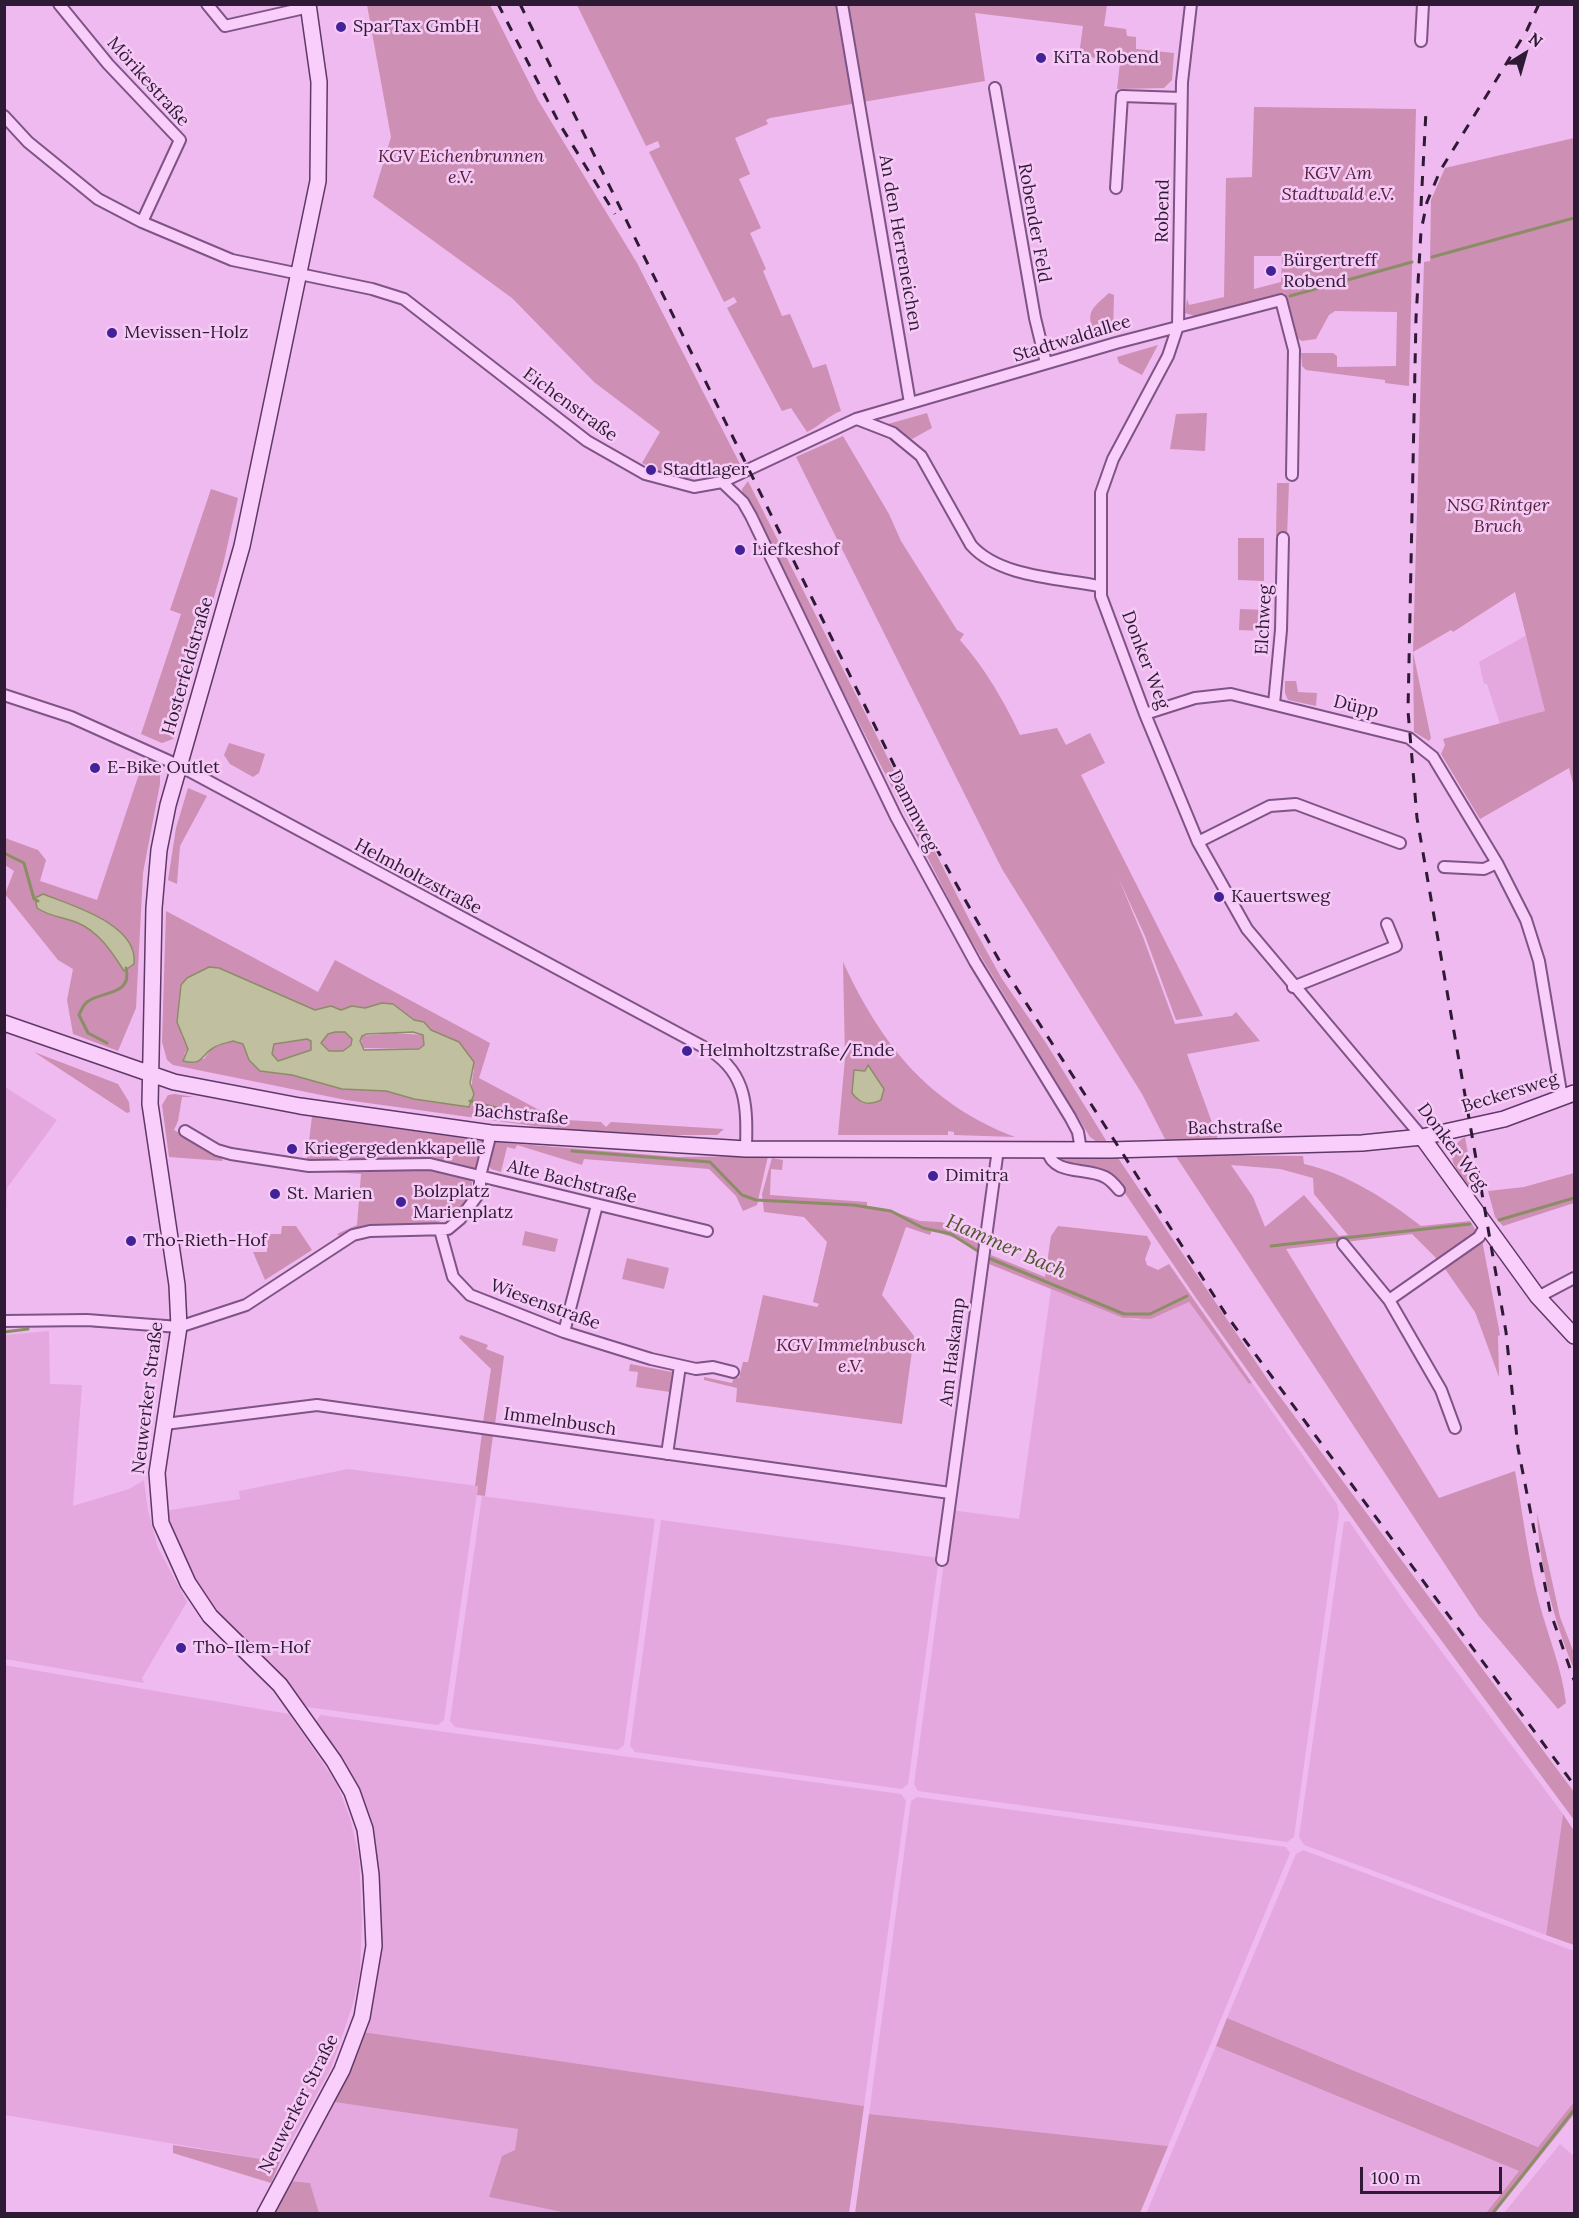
<!DOCTYPE html>
<meta charset="utf-8">
<style>
body{margin:0}
#map{position:relative;width:1579px;height:2218px;overflow:hidden;background:#efbaef;font-family:Lora,serif}
canvas{display:block}
.frame{position:absolute;inset:0;border:6px solid #2f1a35;pointer-events:none}
.north{position:absolute;left:1495px;top:24px;width:60px;height:60px;-webkit-text-stroke:4px #f6caf7;paint-order:stroke;rotate:37deg;font-size:16px;font-weight:700;line-height:24px;text-align:center;color:#2f1a35}
.north::after{content:'';display:block;margin:auto;width:21px;height:27px;background:#2f1a35;clip-path:polygon(50% 0,100% 100%,50% 72%,0 100%)}
.scale{position:absolute;left:1360px;top:2167px;width:142px;height:27px;box-sizing:border-box;border:3px solid #2f1a35;border-top:0;padding-left:8px;font-size:18px;line-height:21px;white-space:nowrap;color:#2f1a35;-webkit-text-stroke:4px #f6caf7;paint-order:stroke}
</style>
<div id="map">
<canvas width="1579" height="2218"></canvas>
<div class="frame"></div>
<div class="north">N</div>
<div class="scale">100 m</div>
</div>
<script>
const c = document.querySelector('canvas').getContext('2d');
c.lineJoin = 'round';
function fill(path, color) { c.fillStyle = color; c.fill(path, 'evenodd'); }
function trace(path, color, width, dash) { c.strokeStyle = color; c.lineWidth = width; c.lineCap = dash ? 'butt' : 'round'; c.setLineDash(dash || []); c.stroke(path); }
function label(font, color, halo, rows, align = 'center') {
  c.font = font + ' Lora,serif'; c.lineWidth = 5; c.setLineDash([]); c.textBaseline = 'middle'; c.strokeStyle = halo; c.fillStyle = color; for (const [text, x, y, turn = 0] of rows) {
    c.save(); c.translate(x, y); c.rotate((+turn || 0) * Math.PI / 180); c.textAlign = isNaN(turn) ? turn : align; if (halo) c.strokeText(text, 0, 0); c.fillText(text, 0, 0); c.restore();
  }
}
fill(new Path2D(`
 M1527,635l47,69 -74,20 -13,-40h-3l-5,-22z
 M5,1087l52,33 -50,68 -2,46z
 M1051,1289l72,29 14,2 26,-6 26,-12 60,82 3,-1 85,121 2,10 -45,323 -7,5 -369,-51 -4,-7 37,-274 68,9z
 M49,1331l1,53 32,1 -9,121 56,-17 15,-9 4,31 10,37 29,54 -45,76 2,5 -139,-24v-324z
 M348,1469l130,17 -34,234 -6,5 -131,-18 -83,-84 -27,-37 -33,-75 76,-12 -1,-8z
 M482,1496l173,23 -31,226 -6,5 -163,-23 -5,-6z
 M661,1520l278,38 -31,226 -6,5 -267,-37 -5,-6z
 M1349,1521l60,87 154,206 -17,121 -242,-90 -5,-8 45,-315z
 M4,1665l285,49 47,68 14,36 9,39 3,62 -2,53 -7,32 -22,64 -51,94 -275,-47z
 M320,1715l581,79 5,7 -42,305 -501,-74 12,-43 5,-41 -4,-91 -39,-104 -21,-31z
 M917,1797l369,50 4,6 -122,293 -299,-32 42,-313z
 M1303,1850l271,101v151l-35,45 -312,-129 69,-164z
 M1216,2046l303,125 -33,42 -340,1z
 M334,2102l185,27 -4,21 -26,47 83,16h-253l-9,-30 -20,-2z
 M1560,2144l14,12v57h-70z`), '#e5a8de');
fill(new Path2D(`
 M367,5h123l48,95 99,163 103,201c-49,12 -48,25 -98,-1l18,-31 -66,-50 -82,-84 -139,-101 18,-60z
 M577,5h530l-3,21 22,3 1,7 9,1v12l38,4 -2,27 -8,8 -47,1 3,-27 -41,-7 4,-29 -108,-13 10,68 -215,37 -4,2 2,4 -33,14 15,36 -11,5 22,49 -11,5 16,36 -3,2 19,45 8,-2 23,54 13,-4 15,47c-12,4 -21,15 -34,21l-16,-24 -9,3 -55,-103 10,-6 -3,-5 -10,5 -75,-150 11,-5 -2,-6 -12,5z
 M1254,107l162,2 -7,277 -24,-3v-3l-79,-10 -4,-4 -1,-13h32l4,3v11l59,-1 1,-54 -62,-1 -6,4 -13,24 -14,2 -5,-3 -12,-45 -87,24 -13,-4 2,-14 2,6 35,-8 2,-119 26,-1zM1254,256h28l-1,26 -27,7z
 M1574,138v649l-5,-19 -89,51 -39,-65 4,-9 -2,-6 102,-28 -30,-119 -62,40 -2,-2 -38,22 18,86 -2,3 -15,-9 -1,-80 11,-390 6,-1 1,-61 14,-32z
 M1109,293l5,2 -1,37 -19,5c-7,-26 -5,-26 15,-44z
 M1158,345l-16,30 -23,-12 -2,-6z
 M927,413l5,15 -20,11 -24,-15z
 M1207,413l-2,38 -35,-2 6,-35z
 M843,436l46,78 12,27 56,89 7,4 -4,6c25,28 44,61 60,95l37,-7 9,17 24,-12 15,30 -24,12 122,241 -27,4 -31,-84 -27,-59 25,60 32,87 57,-8 4,-4 24,29 -73,13 31,85 -52,2 -24,-47 -140,-225 -206,-412z
 M748,481l222,440 32,58 44,64 61,99h-10l-7,-5 -127,-210 -220,-432 -1,-6z
 M1277,483h12l-2,54 -11,-1z
 M211,489l27,9 -15,67 -47,168 -3,6 -11,4 -21,-9 40,-120 -11,-4z
 M1238,538h26v43l-26,-1z
 M1240,609l25,1 -1,21 -25,-1z
 M1285,681h11l2,11 19,1 -1,13 -28,-6 -3,-7z
 M229,743l36,11 -6,19 -6,4 -23,-13 -6,-9z
 M143,762l17,12v10l-17,89 -7,135 -18,43 -45,-17 -6,-34 6,-31 -15,-9 -53,-66 9,-23 -9,-6v-27l33,12 8,10 -6,21 57,19zM43,894c34,13 68,22 89,55l-8,22c-12,-19 -25,-39 -46,-48 -14,-6 -28,-6 -41,-15l-2,-10z
 M188,788l19,8 -27,50 -3,38 -9,-4 8,-52z
 M166,911l152,81 17,-32 155,83 -11,35 64,34 6,7 52,3 5,5 5,-5 113,7 -7,6h-46l-115,-6 -210,-29 -173,-35 -6,-5 -5,-18zM209,967l10,1 96,42 16,-4 10,4 11,-4 13,2 17,-5 11,1 21,16 10,2 7,8 28,12 15,28c-4,13 0,24 -4,37l-56,-8 -28,-8 -44,-2 -50,-14 -32,-4 -11,-11 -6,-16 -10,-3 -21,7 -8,11 -20,-5 4,-5z
 M843,962c38,82 85,142 172,175l-61,-2v-3l-6,-1v4h-110l7,-76z
 M335,1031l10,1 7,7 -1,6 -8,6h-14l-8,-8 7,-9z
 M395,1033l28,2 1,10 -5,4 -57,-1 -1,-12z
 M307,1039l4,2 2,6 -2,3 -33,11 -6,-7 2,-10z
 M34,1052l84,32 11,18 1,10 -3,1z
 M175,1094l19,3h-12l-4,24 -4,9 43,22 6,9 -54,-4 -7,-52 6,-10z
 M312,1116l170,25 -7,28c-54,-16 -111,-10 -168,-10z
 M1465,1137l9,50 -2,3c-13,-18 -34,-37 -7,-53z
 M495,1142l182,15 91,-1 -11,49 -14,6 -7,-15 -27,-27 -125,-10 -2,6 -65,-20 -2,4 -8,-2 -6,25 -10,-3 -2,-4z
 M1116,1155l156,231 302,406v28l-184,-249 -194,-273 -82,-121 -52,-17v-3z
 M1175,1155l128,1 1,8c44,10 82,35 117,62l49,-5 8,13 -39,27 -27,-27 -126,15 153,249 76,-27c8,43 13,88 24,131 9,34 23,66 27,101l-8,6 -79,-93zM1231,1165l49,4 33,9 1,16 34,41 -9,1 -35,-41 -39,32 -12,-30z
 M772,1158l11,2 -1,10 -11,-1 -1,26 97,7v5l22,3 31,11 21,1 25,9 14,10 -2,12 -12,-11 -34,-12 -2,5 -24,-8 -24,68 32,41 -12,88 -166,-22 1,-14 -33,-8v-3l28,6 2,-6 5,1 4,-16h5l15,-67 54,12 2,-3 -6,-2 14,-60 -23,-25 -40,-5 -2,-18z
 M321,1171h110l33,6 8,5c2,51 -94,51 -130,56l-5,-4 20,-9 4,-51z
 M1574,1173v30l-71,23 -8,-9 -7,-26 36,-4z
 M282,1226h14l16,24 -47,30 -12,-28h14l1,-18h13z
 M1058,1226l89,10 4,7 -6,16 2,6 11,5 11,-6 83,119 -3,1 -60,-82 -38,17 -28,-1 -134,-54 2,-9 54,22 6,-41z
 M525,1231l33,8 -3,13 -33,-7z
 M1482,1240l18,95 -2,1 1,41 -24,-65 -32,-46z
 M627,1258l42,10 -5,21 -42,-10z
 M461,1335l27,10 -2,4 18,7 -9,68 -12,-2 8,-53 -32,-31z
 M630,1364l42,8 -2,20 -34,-5 2,-15 -9,-1z
 M482,1433l11,2 -8,61 -8,-1 1,-9h-3z
 M1537,1513l23,104 14,36v16c-20,-48 -35,-104 -37,-156z
 M1563,1814l11,17v114l-28,-10z
 M1227,2018l311,129 36,-45v12l-79,99h-9l33,-42 -303,-125z
 M363,2032l501,74 -15,107 -277,1 -83,-17 13,-41 13,-6 3,-21 -184,-27z
 M869,2114l299,32 -28,67h-285z
 M173,2145l107,17 -9,21 -98,-30z
 M290,2181l20,2 9,30 -45,1z`), '#cd8fb4');
const water = new Path2D(`
 M43,894c27,11 96,30 91,70l-10,7c-12,-19 -25,-39 -46,-48 -14,-6 -28,-6 -41,-15l-2,-10z
 M209,967l10,1 96,42 16,-4 10,4 11,-4 13,2 17,-5 11,1 21,16 10,2 7,8 28,12 15,20 -4,21 4,11 -5,13 -55,-8 -28,-8 -44,-2 -50,-14 -32,-4 -11,-11 -6,-16 -10,-3c-6,2 -14,3 -20,7 -13,8 -10,18 -30,13l5,-12 -11,-27 4,-37 6,-7zM335,1032h10l7,7 -1,6 -8,6h-14l-8,-8 7,-9zM413,1032l10,3 1,10 -5,4 -55,1 -4,-9 2,-5 5,-2zM307,1039l4,2v9l-33,11 -6,-7 2,-10z
 M868,1065l16,24 -3,11c-12,6 -21,4 -29,-7l2,-23 11,1z`);
fill(water, '#c0bf9f');
trace(water, '#8c8d67', 1.5);
trace(new Path2D(`
 M1432,257l142,-39
 M1290,296l122,-34
 M4,853l20,10 10,36 4,2
 M107,1043l-19,-10 -9,-18c2,-4 4,-10 8,-13 14,-11 46,-6 39,-34
 M470,1101l64,17 8,5
 M572,1151l138,11 32,33 14,5 97,5 38,6 32,17 28,6 30,19
 M1499,1220l75,-22
 M1271,1246l199,-22
 M986,1257l138,57h26l37,-18
 M94,1326h10
 M4,1332l24,-3
 M1492,2214l82,-104`), '#8c8d67', 3);
const street = new Path2D(`
 M59,4l49,60 72,76 -38,82
 M207,4l18,22 84,-19
 M842,4l68,399
 M1191,4l-9,78 -4,244 -10,30 -55,103 -12,34v103l44,118 53,128 49,87 175,208
 M1421,41l2,-37
 M995,88l40,230 11,45
 M4,116l24,26 70,57 44,23 90,38 140,29 32,10 183,142 58,33 49,13 28,-5 134,-63 260,-76 165,-43 13,50 -2,125
 M1116,188l6,-92 59,2
 M857,419l36,14 28,23 50,89c28,32 87,33 128,41
 M722,482l21,20 8,14 145,301 79,145 95,155 8,15 3,18
 M4,695l67,22 109,49 531,285c37,24 36,58 35,98
 M1274,704l7,-74 2,-92
 M1145,714l50,-16 36,-4 178,44 24,19 64,106 29,57 13,41 23,137
 M1198,842l72,-36 26,-2 104,39
 M1444,867l40,2 13,-6
 M1293,987l103,-41 -9,-22
 M185,1131l32,19 14,4 78,12 121,-2 277,67
 M1047,1150c6,26 39,17 58,27 6,3 10,8 14,13
 M440,1230l13,47 17,18 94,37 87,27 45,10 17,-2 20,5
 M1343,1244l46,56
 M1538,1297l36,-19
 M4,1321l83,-1 92,7 67,-22 107,-70 17,-4 78,-2 12,-10 20,-27v-16l11,-43
 M564,1332l33,-127
 M165,1424l152,-19 633,88
 M1455,1428l-14,-38 -52,-90 90,-63 7,-12
 M667,1454l13,-88
 M942,1560l56,-411`);
const secondary = new Path2D(`
 M4,1023l170,59 126,24 191,27 255,16 364,1 252,-7 60,-6 82,-18 70,-26
 M1422,1137l116,160 36,39
 M265,2214l77,-144 20,-53 12,-71 -3,-71 -6,-46 -13,-37 -18,-31 -54,-76 -70,-69 -22,-33 -27,-60 -4,-50 22,-146 -2,-42 -27,-181 4,-196 5,-58 9,-45 74,-259 76,-365 1,-99 -11,-78`);
trace(street, '#7e5487', 14);
trace(secondary, '#5e3868', 18);
trace(street, '#facefa', 10);
trace(secondary, '#facefa', 15);
trace(new Path2D(`
 M498,4l61,119 56,91
 M520,4l407,828 76,135 224,349 347,469
 M1539,4l-12,26 -87,141 -13,31 -6,29 -5,87 -8,393 9,107 89,514 12,116 32,163 24,69
 M1421,206l5,-95`), '#2f1a35', 3, [10, 10]);
for (const [x, y, r, color] of [
 [341,27,6,"#432298"],
 [1041,58,6,"#432298"],
 [1271,271,6,"#432298"],
 [112,333,6,"#432298"],
 [651,470,6,"#432298"],
 [740,550,6,"#432298"],
 [95,768,6,"#432298"],
 [1219,897,6,"#432298"],
 [687,1051,6,"#432298"],
 [292,1149,6,"#432298"],
 [933,1176,6,"#432298"],
 [275,1194,6,"#432298"],
 [401,1202,6,"#432298"],
 [131,1241,6,"#432298"],
 [181,1648,6,"#432298"]
]) { const dot = new Path2D(); dot.arc(x, y, r, 0, 2 * Math.PI); c.fillStyle = color; c.fill(dot); trace(dot, '#f6caf7', 2); }
label('18px', '#2f1a35', '#f6caf7', [
 ["SparTax GmbH",353,27],
 ["KiTa Robend",1053,58],
 ["Bürgertreff",1283,261],
 ["Robend",1283,282],
 ["Mevissen-Holz",124,333],
 ["Stadtlager",663,470],
 ["Liefkeshof",752,550],
 ["E-Bike Outlet",107,768],
 ["Kauertsweg",1231,897],
 ["Helmholtzstraße/Ende",699,1051],
 ["Kriegergedenkkapelle",304,1149],
 ["Dimitra",945,1176],
 ["Bolzplatz",413,1192],
 ["Marienplatz",413,1213],
 ["St. Marien",287,1194],
 ["Tho-Rieth-Hof",143,1241],
 ["Tho-Ilem-Hof",193,1648]
], 'left');
label('18px', '#2f1a35', '#f6caf7', [
 ["Mörikestraße",148,82,48],
 ["Robend",1163,211,-89],
 ["Robender Feld",1034,223,80],
 ["An den Herreneichen",900,243,80],
 ["Stadtwaldallee",1072,339,-17],
 ["Eichenstraße",570,405,36],
 ["Elchweg",1264,620,-87],
 ["Donker Weg",1145,660,69],
 ["Hosterfeldstraße",188,666,-74],
 ["Düpp",1356,707,14],
 ["Dammweg",913,811,63],
 ["Helmholtzstraße",418,877,28],
 ["Beckersweg",1510,1093,-17],
 ["Bachstraße",521,1115,5],
 ["Bachstraße",1235,1128,-1],
 ["Donker Weg",1452,1147,53],
 ["Alte Bachstraße",572,1182,14],
 ["Wiesenstraße",545,1305,20],
 ["Am Haskamp",953,1352,-83],
 ["Neuwerker Straße",148,1398,-83],
 ["Immelnbusch",560,1422,8],
 ["Neuwerker Straße",299,2104,-63]
]);
label('italic 18px', '#521f37', '#f6caf7', [
 ["KGV Eichenbrunnen",461,157],
 ["e.V.",461,178],
 ["KGV Am",1338,174],
 ["Stadtwald e.V.",1338,195],
 ["NSG Rintger",1498,506],
 ["Bruch",1498,527],
 ["KGV Immelnbusch",851,1346],
 ["e.V.",851,1367]
]);
label('italic 20px', '#4c5628', '#f6caf7', [
 ["Hammer Bach",1006,1247,24]
]);
</script>
